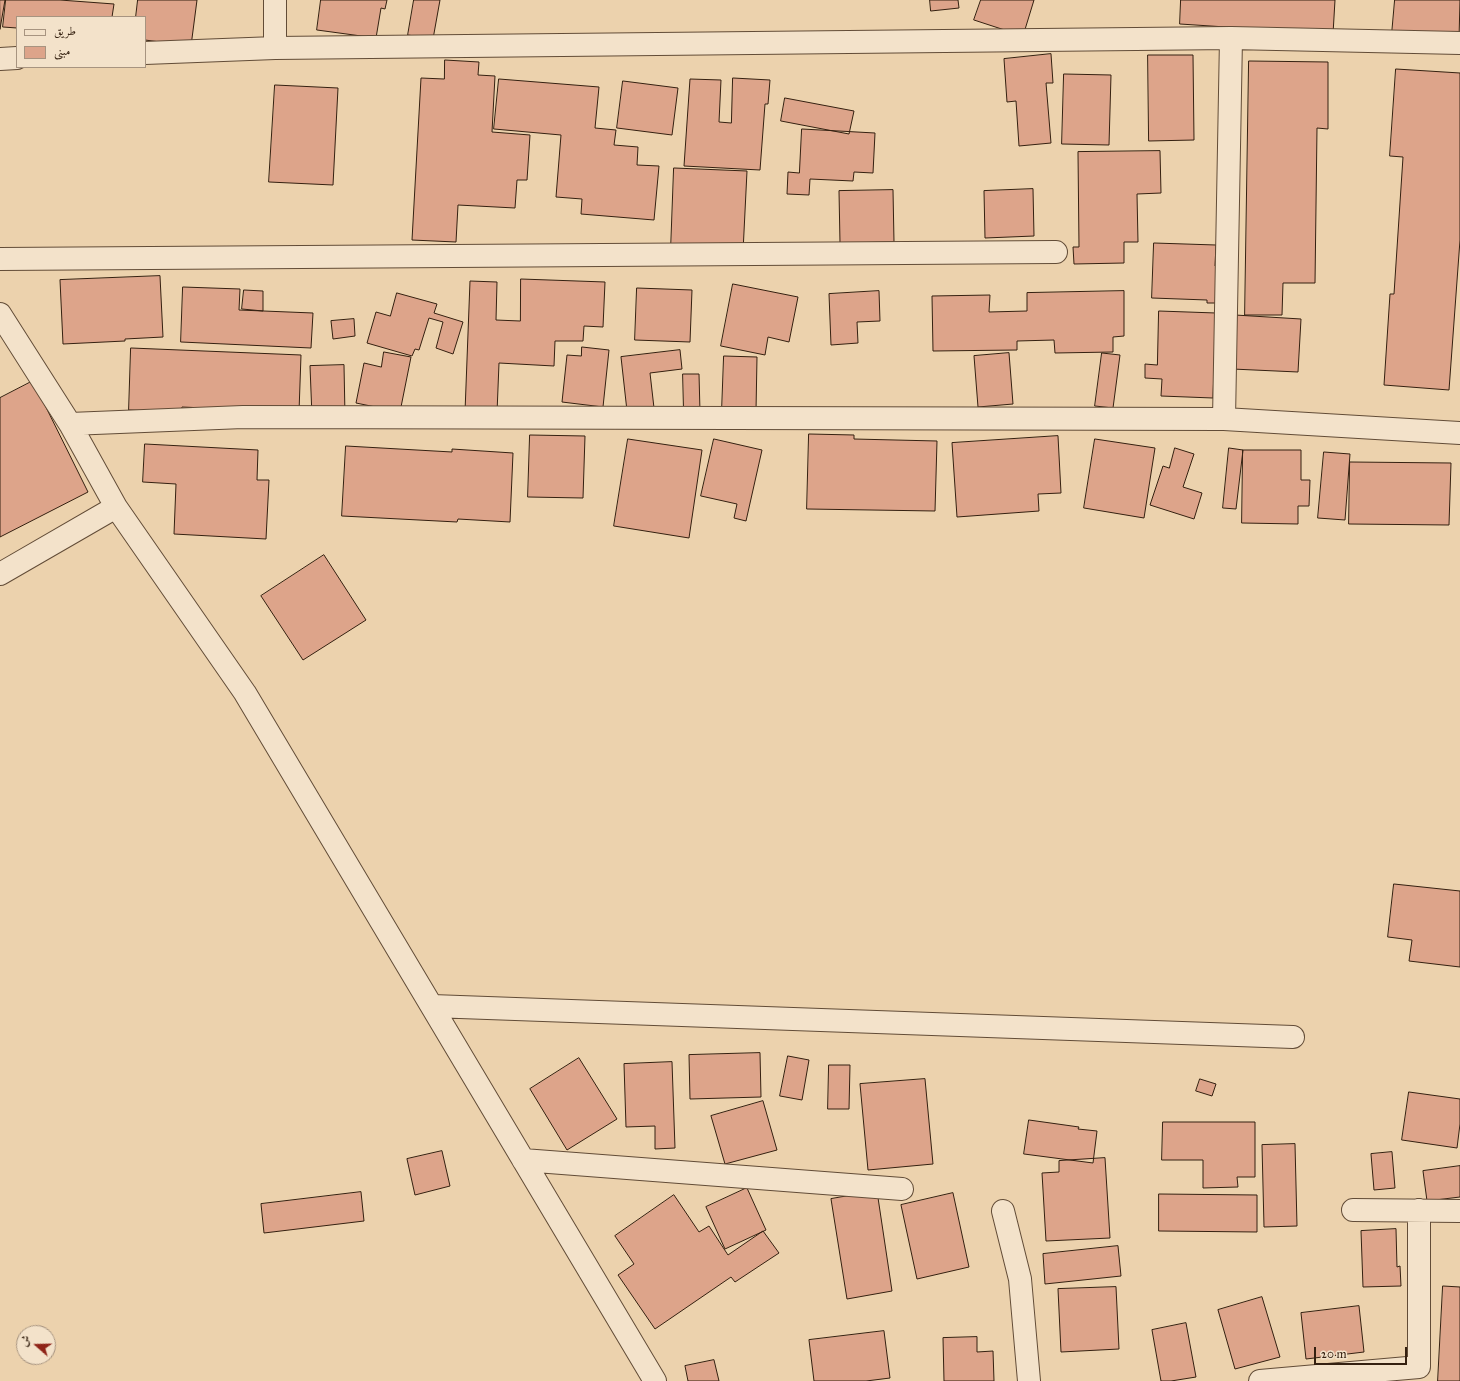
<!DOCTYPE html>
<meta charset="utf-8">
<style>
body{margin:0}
#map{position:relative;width:1460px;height:1381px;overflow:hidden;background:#ecd2ad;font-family:"IM FELL Great Primer",Amiri,serif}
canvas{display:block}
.legend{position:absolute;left:16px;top:16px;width:130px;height:52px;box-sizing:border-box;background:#f3e2ca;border:1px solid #a79480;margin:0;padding:5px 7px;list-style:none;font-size:12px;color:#342010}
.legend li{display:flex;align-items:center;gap:8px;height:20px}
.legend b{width:20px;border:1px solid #a79480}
.north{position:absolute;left:16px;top:1325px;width:40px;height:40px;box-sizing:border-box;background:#f3e2ca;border:1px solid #a79480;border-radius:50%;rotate:290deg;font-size:11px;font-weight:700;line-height:16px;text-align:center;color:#342010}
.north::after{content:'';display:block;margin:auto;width:14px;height:18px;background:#8f2418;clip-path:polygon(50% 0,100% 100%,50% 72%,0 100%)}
.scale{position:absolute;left:1314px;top:1347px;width:93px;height:18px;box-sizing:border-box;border:2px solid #342010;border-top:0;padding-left:5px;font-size:12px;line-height:14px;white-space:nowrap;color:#342010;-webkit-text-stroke:3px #f3e2ca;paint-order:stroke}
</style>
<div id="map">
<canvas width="1460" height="1381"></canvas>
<ul class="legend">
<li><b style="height:5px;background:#f3e2ca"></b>طريق</li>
<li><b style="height:11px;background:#dda48a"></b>مبنى</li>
</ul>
<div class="north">ش</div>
<div class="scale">20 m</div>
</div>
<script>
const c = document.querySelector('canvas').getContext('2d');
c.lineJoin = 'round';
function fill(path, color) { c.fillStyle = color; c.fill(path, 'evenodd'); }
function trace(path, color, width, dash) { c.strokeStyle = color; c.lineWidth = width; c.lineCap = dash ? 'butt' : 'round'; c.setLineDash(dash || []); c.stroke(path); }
const building = new Path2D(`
 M0,0h5l-5,29z
 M6,0h54l54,4 -2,13h-95v11l-14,-1z
 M138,0h59l-6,46 -46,-6v-23h-9z
 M321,0h66l-2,9 -4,-1 -5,30 -59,-8z
 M414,0h26l-7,39 -25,-4z
 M930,0h28l1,8 -28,3z
 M981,0h53l-11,36 -49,-16z
 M1181,0h154l-2,34 -153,-10z
 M1395,0h65l-1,39 -67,-5z
 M1051,54l2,29h-7l5,60 -32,3 -3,-45 -9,1 -3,-43z
 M1148,55h45l1,85 -45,1z
 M445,60l34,2 -1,13 17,1 -3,56 38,3 -3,45h-10l-2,28 -57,-3 -2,37 -44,-2 9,-162 23,1z
 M1249,61l79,1v67l-11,-1 -2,155h-32l-1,32h-37z
 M1396,69l64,4v167l-11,150 -65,-5 6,-91h4l9,-137 -13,-1z
 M1064,74l47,1 -2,70 -47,-1z
 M733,78l37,2 -2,24h-3l-5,66 -76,-4 6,-87 31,1 -2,42 12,1z
 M499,79l100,8 -4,41 21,2 -2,15 24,2 -1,18 22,1 -5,54 -73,-6 1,-15 -26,-2 5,-62 -67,-6z
 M623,81l55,7 -6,47 -55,-7z
 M275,85l63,3 -5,97 -64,-3z
 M785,98l69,13 -5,23 -68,-13z
 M802,129l73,4 -2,40 -19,-1 -1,9 -43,-2 -1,16 -22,-1 1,-22 11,1z
 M1160,151l1,42 -24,1 1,48h-14v21l-50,1 -1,-17h6l-1,-95z
 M674,168l73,3 -4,81 -72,-3z
 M1033,189l1,47 -49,2 -1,-47z
 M893,190l1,52 -54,1 -1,-52z
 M1154,243l62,2 -1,21h4l-2,37h-10v-3l-55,-2z
 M160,276l3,61 -38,2v2l-62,3 -3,-64z
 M521,279l84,3 -2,45 -19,-1 -1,15h-28l-1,25 -55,-3 -2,50 -32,-1 5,-131 27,1 -1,38 24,1z
 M733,284l65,13 -9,45 -21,-5 -3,18 -44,-9z
 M183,287l57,2 -1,21 74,3 -2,35 -130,-6z
 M637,288l55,2 -2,52 -55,-2z
 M244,290l19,1v20l-21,-2z
 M879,291l1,30 -23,1 1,21 -27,2 -2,-51z
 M1124,291v45l-11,1v15l-58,1 -1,-13 -37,1v9l-84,1 -1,-55 58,-1 -1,17 38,-1v-18z
 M397,293l40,11 -3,9 29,9 -10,32 -17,-6 7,-26 -14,-4 -10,32 -4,-1 -3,7 -45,-13 9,-31 14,4z
 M1159,311l57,2 -3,85 -52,-2 1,-17 -17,-1v-14l12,1z
 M1235,315l66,4 -3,53 -66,-3z
 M354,319l1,17 -22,3 -2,-18z
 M582,347l27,3 -6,57 -41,-5 5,-47 14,1z
 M131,348l170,7 -2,57 -117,-5 -1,5 -52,-2z
 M680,350l2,19 -32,4 4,35 -27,3 -6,-54z
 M384,352l27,5 -11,55 -44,-9 8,-40 17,4z
 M1009,353l4,51 -35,3 -4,-51z
 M1102,353l18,2 -7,53 -18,-2z
 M724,356l33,1 -1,54 -34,-1z
 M344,365l1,51 -33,1 -2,-51z
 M683,374h16l1,38 -16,1z
 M33,381l55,111 -88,45v-139z
 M809,434l45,1v4l83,2 -2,70 -128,-2z
 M530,435l55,1 -2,62 -55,-1z
 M1058,436l3,57 -23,1 1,17 -82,6 -5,-74z
 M628,439l74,11 -13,88 -75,-12z
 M714,439l48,11 -16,71 -12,-3 3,-14 -36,-8z
 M1095,439l60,9 -11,70 -60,-10z
 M145,444l113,6 -1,30h12l-3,59 -92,-5 2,-50 -33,-2z
 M346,446l106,6v-3l61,4 -3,69 -52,-3 -1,3 -115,-6z
 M1175,448l19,6 -11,33 19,6 -8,26 -44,-14 13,-39 6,2z
 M1229,448l14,2 -7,59 -13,-1z
 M1243,450h58v30h9l-1,26h-11v18l-56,-1z
 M1324,452l26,2 -5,66 -27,-2z
 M1350,462l101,1 -2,62 -100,-1z
 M324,555l42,65 -63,40 -42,-64z
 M1394,884l66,7v76l-51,-6 3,-21 -24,-3z
 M760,1053l1,44 -71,2 -1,-44z
 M788,1056l21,4 -7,40 -22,-4z
 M579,1058l38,61 -50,31 -37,-61z
 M672,1062l3,86 -20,1v-23l-29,1 -2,-63z
 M829,1065h21l-1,44h-21z
 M925,1079l8,85 -65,6 -8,-86z
 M1200,1079l16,5 -4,12 -16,-5z
 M1409,1092l51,7v25l-3,24 -55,-8z
 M763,1101l14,49 -52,14 -14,-48z
 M1029,1120l50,7 -1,2 19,2 -4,32 -69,-9z
 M1163,1122h92v55h-18l1,10 -35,1v-28h-41z
 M1295,1144l2,82 -33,1 -2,-82z
 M442,1151l8,35 -35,9 -8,-36z
 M1392,1152l3,36 -21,2 -3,-36z
 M1105,1158l5,80 -64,3 -4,-68 17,-1v-11z
 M1460,1166v31l-33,4 -4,-30z
 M747,1188l19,42 -41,19 -19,-42z
 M877,1191l15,100 -45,8 -16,-100z
 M361,1192l3,29 -100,12 -3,-29z
 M953,1193l16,74 -52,12 -16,-74z
 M1159,1194l98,1v37l-98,-1z
 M674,1195l25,37 10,-6 19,29 35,-24 16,22 -44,29 -4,-5 -76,52 -37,-54 16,-11 -19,-28z
 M1396,1229l1,38 3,-1 1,20 -38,1 -2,-56z
 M1118,1246l3,30 -76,8 -2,-30z
 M1443,1286l17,1v94h-22z
 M1116,1287l3,62 -58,3 -3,-63z
 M1262,1297l18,60 -45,12 -17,-59z
 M1359,1306l5,46 -58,7 -5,-46z
 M1186,1323l10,54 -25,4h-10l-9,-51z
 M884,1331l6,47 -24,3h-52l-5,-41z
 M977,1337v15l16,-1 1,30h-50l-1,-43z
 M714,1360l5,21h-31l-3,-15z`);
fill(building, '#dda48a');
trace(building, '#342010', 1);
const minor = new Path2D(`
 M275,0v48
 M145,53l130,-5 956,-10 229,5
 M0,59l17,-1
 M0,259l1056,-7
 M0,314l70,110 46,83 129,186 410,688
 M1224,419l7,-381
 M70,424l173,-7 981,2 236,14
 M0,574l116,-67
 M432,1006l861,31
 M523,1160l379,29
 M1353,1210l107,1
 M1003,1211l17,68 9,102
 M1260,1381l159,-14v-157`);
trace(minor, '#624c37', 24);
trace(minor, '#f3e2ca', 22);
</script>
